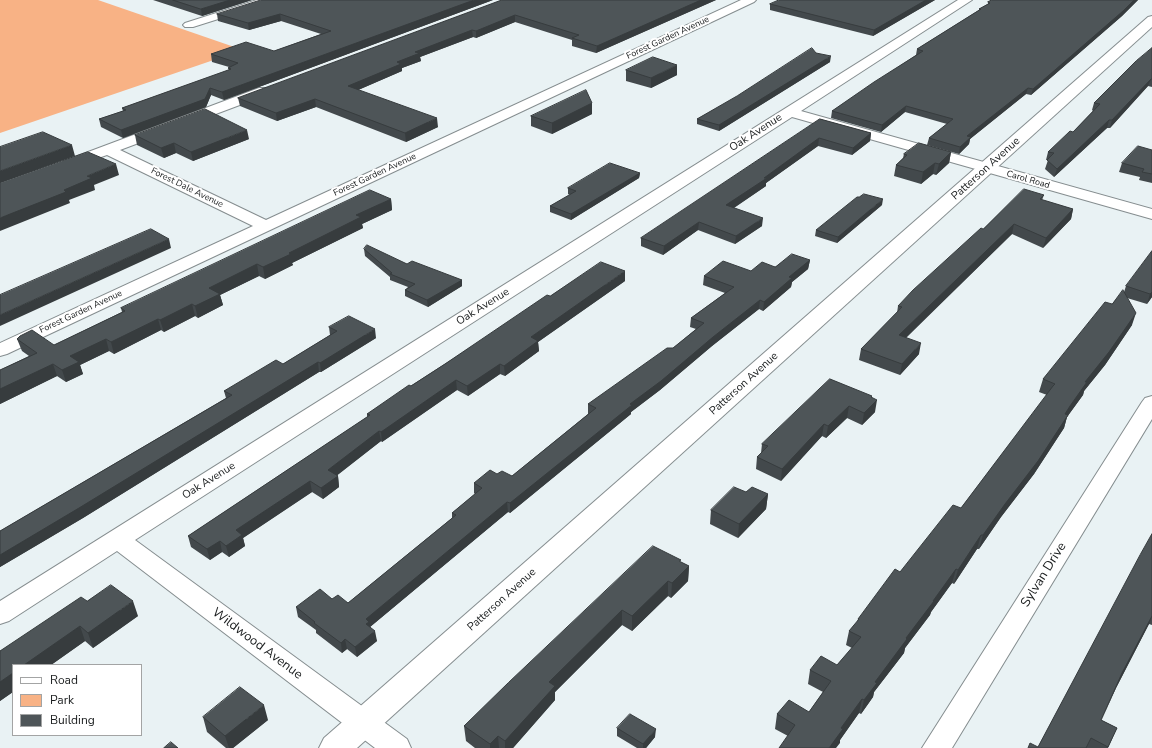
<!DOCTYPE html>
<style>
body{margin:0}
#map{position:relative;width:1152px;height:748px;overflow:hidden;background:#e9f2f4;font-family:"Nunito Sans",sans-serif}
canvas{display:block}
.legend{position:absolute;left:12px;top:664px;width:130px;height:72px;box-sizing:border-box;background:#fff;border:1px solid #a3a4a4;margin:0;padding:5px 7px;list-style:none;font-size:12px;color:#181b1c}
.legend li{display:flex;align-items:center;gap:8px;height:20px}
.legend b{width:20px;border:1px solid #a3a4a4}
</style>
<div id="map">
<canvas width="1152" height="748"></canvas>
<ul class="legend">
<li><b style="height:5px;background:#fff"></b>Road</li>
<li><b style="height:11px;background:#f8b285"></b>Park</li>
<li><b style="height:11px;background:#4e5558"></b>Building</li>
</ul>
</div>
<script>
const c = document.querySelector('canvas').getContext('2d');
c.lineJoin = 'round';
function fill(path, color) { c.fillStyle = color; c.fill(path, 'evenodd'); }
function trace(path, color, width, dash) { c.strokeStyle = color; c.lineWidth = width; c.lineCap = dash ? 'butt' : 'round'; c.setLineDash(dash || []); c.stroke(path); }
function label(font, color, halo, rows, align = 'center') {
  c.font = font + ' "Nunito Sans",sans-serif'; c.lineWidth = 4; c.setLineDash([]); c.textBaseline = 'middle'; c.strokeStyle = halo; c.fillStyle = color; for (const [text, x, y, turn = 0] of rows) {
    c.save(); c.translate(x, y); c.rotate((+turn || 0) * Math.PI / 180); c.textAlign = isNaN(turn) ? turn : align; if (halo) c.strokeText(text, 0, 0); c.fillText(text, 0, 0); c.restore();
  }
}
fill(new Path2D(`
 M0,0h98l145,50 -243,83z`), '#f8b285');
const street = new Path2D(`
 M257,0h17l-2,2 -79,25h-8l-2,-2 2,-2z
 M741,0h15l-2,2 -747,352 -7,2v-13l253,-117 -146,-71 -38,13 -5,-1 -2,-3 2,-3 195,-73h10l2,3 -2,3 -149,56 146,70z
 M958,0h14l-171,111 351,98v10l-360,-102 -657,423 272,199 4,9h-36l-258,-197 -108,70 -9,3v-23z
 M1152,396v23l-200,329h-30l220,-346 3,-4z`);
const secondary = new Path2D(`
 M1152,16v11l-795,721h-38l5,-10 824,-721z`);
trace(street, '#858d8f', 2);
trace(secondary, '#858d8f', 2);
fill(street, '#fff');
fill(secondary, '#fff');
fill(new Path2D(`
 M153,0h99l-50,16z
 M493,0l-269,100 -13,-5 -5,12 -83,31 -22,-11 -2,-8 24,-8 -1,-3 107,-38 -1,-2 1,-1 -17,-5 -1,-8 63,-3 47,-17 -40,-13 -32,9 -31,-9 -1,-7z
 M502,0h214l-120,53 -24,-7v-6l-57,-18 -39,16 -3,-1 -53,20 1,4 -19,7v3l-44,19 80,37 -32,15 -90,-35 -39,14 -37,-15 -2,-8z
 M935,0l-62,36 -103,-26v-6z
 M992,0h146l-16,16 -91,79 -5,-1 -56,45 -1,5 -10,10 -32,-9 2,-7 18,-14 -42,-12 -24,20 -50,-14 1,-7 84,-56 1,-6 62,-39v-1l9,-5v-2z
 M1152,48v39l-4,-1 -38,42h-3l-53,49 -9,-8 3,-9h-2l2,-8 25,-20 20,-21 -1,-1 2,-7z
 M816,53l14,9 -111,69 -22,-7v-5z
 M626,70l51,5 -26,13 -25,-7z
 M592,103v11l-40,20 -21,-8v-10z
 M820,119l51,14 -1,8 -18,14 -34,-9 -52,37v3l-32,22 28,18 -27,18 -37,-14 -35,25 -22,-9v-8z
 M135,135l114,4 -56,22 -17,-8 -12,5 -27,-13z
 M1152,150v33l-13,-3 1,-3 -21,-5 3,-9z
 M951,152l-2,11 -13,12 -3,-1 -12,10 -27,-8 2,-11 7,-7 1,-4z
 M640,173l-1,5 -68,42 -21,-8v-6l20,-11 -2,-1v-6z
 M1044,195l-2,5 31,9 -2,10 -28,29 -31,-14 -106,104 13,16 -19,21 -41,-15 2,-11 36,-36 1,-7 85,-77z
 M391,199l1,11 -30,14 1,4 -71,35 1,2 -28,14 -6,-3 -39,19 3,10 -25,13 -3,-2 -31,16 -3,-2 -47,24 -5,-3 -29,14 3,9 -17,8 -9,-6 -57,28v-34l29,-14 -7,-5 -5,-12 37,6 68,-33 -1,-4z
 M882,205l-45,38 -22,-7 1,-6z
 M364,249l43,15 55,16v6l-34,21 -23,-11v-6l3,-3 -18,-7v-3l-25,-21z
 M1152,251v46l-5,7 -20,-6 5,27 -27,40 -21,26 -1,4 -16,22 -3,11 -30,46 -33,43 -22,32h-2l-23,35 -2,-1 -21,29 -1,3 -25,33 -1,5 -30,39 -1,5 -12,17 -2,-1 -19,27v3l-52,-7 -13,-7 2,-15 32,-2 14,-20 -15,-8 2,-14 27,-5 15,-17 -6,-3 3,-14 8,-9 1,-3 42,-47 61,-64 86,-113 -8,-3 4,-13 69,-75 12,-12 2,-6z
 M810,260l-2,9 -16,13 -1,5 -28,24 -4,-2 -47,37 -52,44 -29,22v2l-121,99 -2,-1 -138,115 7,14 -20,16 -10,-8 -5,4 -26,-20v-3l-18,-13 -2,-10 36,-8 16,4 104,-85v-5l23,-19 -1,-1v-10l23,-9 15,2 76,-62v-10l85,-56 23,-19 -6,-2 1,-9 34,-25 -22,-8 1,-9 47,-5z
 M625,281l-87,61 1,9 -34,25 -5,-2 -32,22 -11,-6 -75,52 -1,-1 -44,34 1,1 1,11 -16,12 -11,-7 -69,46 2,8 -16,11 -7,-5 -12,8 -19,-13 -3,-11 179,-119v-3l183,-118z
 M329,327l47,11 -55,34h-2l-236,146 -83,49v-36l226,-133 -2,-7 59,-27 47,-29z
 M830,379l42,18 3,15 -13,13 -15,-7 -21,20 -4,-2 -41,45 -25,-12 1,-12 4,-4 1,-9z
 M768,494l-2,15 -28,29 -28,-14 1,-14z
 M1152,534v91l-3,-1 -33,64 -15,32 16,8 -9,20h-80l10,-1z
 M680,562l9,4 -1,15 -17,17 -3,-2 -36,35 -10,-6 -67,67v8l-42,48h-38l-9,-7 -2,-15z
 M87,601l51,15 -45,32 -8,-7 -85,60v-50z
 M203,717l65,3 -35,28h-7l-19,-16z
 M617,728l38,9 -9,11h-9l-20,-12z`), '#43494c');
fill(new Path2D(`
 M230,0h22l-50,16 -1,-7z
 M474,0h19l-269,100 -2,-8z
 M701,0h15l-120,53 1,-7z
 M926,0h9l-62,36 1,-6z
 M1134,0h4l-16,16 -91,79 2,-6z
 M280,14l1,7 -32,9 -1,-7z
 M515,15v7l-39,16v-7z
 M472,30l1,7 -53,20 1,4 -19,7v3l-53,23 -1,-8 67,-34z
 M831,56l-1,6 -111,69v-6z
 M677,65v10l-26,13v-10z
 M1151,79l-3,7 -38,42 2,-8z
 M210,88l1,7 -5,12 -83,31 -2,-8z
 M1028,88l-2,6 -56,45 -1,5 -10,10 1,-7 7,-11z
 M315,99l1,8 -39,14 -1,-8z
 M592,103v11l-40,20v-11z
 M906,106l-1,6 -24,20 1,-7z
 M437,118l1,9 -32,15 -1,-9z
 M1109,120l-2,8 -53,49 3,-8z
 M247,130l2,9 -56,22 -2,-9z
 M871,133l-1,8 -18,14 1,-7z
 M819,138l-1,8 -52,37v3l-40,27v-8z
 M174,143l2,10 -12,5 -3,-10z
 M72,145l3,11 -75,27v-12z
 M951,152l-2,11 -13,12 3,-11z
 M935,163l-2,11 -12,10 2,-12z
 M116,164l3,11 -25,10 1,5 -26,10 1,3 -70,28v-13l87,-42z
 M640,173l-1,5 -68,42v-6z
 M391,199l1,11 -30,14 1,4 -71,35 1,2 -28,14 -2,-12 93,-52z
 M883,199l-1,6 -45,38 1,-6z
 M1073,209l-2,10 -28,29 3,-10z
 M763,218l-1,8 -27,18 1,-8z
 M699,222l-1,8 -35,25 1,-9z
 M1014,224l-2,10 -115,112 2,-11z
 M169,239l2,9 -171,78v-11z
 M810,260l-2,9 -16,13 -1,5 -28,24 1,-9 25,-25z
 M257,264l2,12 -39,19 3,10 -25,13 -3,-12 14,-18z
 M625,271v10l-87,61 1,9 -34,25 -1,-10 27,-29z
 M462,280v6l-34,21 -1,-7z
 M1152,292v5l-5,7 3,-10z
 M760,300l-1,9 -47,37 -52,44 -29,22v2l-121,99v-10l120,-99 83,-67z
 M192,304l3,12 -31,16 -4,-12z
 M1136,313l-4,12 -27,40 -21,26 -1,4 -16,22 -3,11 -30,46 -33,43 -22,32 4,-14 82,-121 20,-32z
 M158,319l3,11 -47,24 -3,-12z
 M375,329l1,9 -55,34 -1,-9z
 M106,339l3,12 -29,14 3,9 -17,8 -4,-12 8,-14z
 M921,343l-2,11 -19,21 2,-11z
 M318,362l1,10 -236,146 -83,49v-12z
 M53,364l4,12 -57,28v-15z
 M500,364v10l-32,22 -1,-10z
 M456,380l1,10 -75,52 -1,-10z
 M872,396l-2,11 7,-7 -2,12 -13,13 2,-12 7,-16z
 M849,406l-2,12 -21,20 2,-12z
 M824,424l-2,12 -41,45 1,-12z
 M379,431l2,10 -51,40 -2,-11z
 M338,476l1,11 -16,12 -2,-11z
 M310,481l2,11 -69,46 2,8 -16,11 -3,-11 10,-16z
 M768,494l-2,15 -28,29 1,-14z
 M507,502l1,10 -138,115 -2,7 -2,-15z
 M981,535l-4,14 -23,35 4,-14z
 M220,541l2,11 -12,8 -3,-11z
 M689,566l-1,15 -17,17 1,-15z
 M956,569l-4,14 -21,29 -1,3 -25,33 -1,5 -30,39 -1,5 -12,17 3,-14 11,-18 31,-44z
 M668,581v15l-36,35v-15z
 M133,601l5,15 -45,32 -5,-15z
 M622,610v15l-67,67v8l-42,48h-8v-7l44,-59z
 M1152,616l-3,8 -33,64 -21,47 27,-62z
 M80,626l5,15 -34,24h-27z
 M375,631l2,10 -20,16 -2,-10z
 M345,639l2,10 -5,4 -1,-10z
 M13,673v19l-13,9v-19z
 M862,699l-3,14 -19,27v3l-4,5h-7l12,-20z
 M264,705l4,15 -35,28h-4l-4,-12z
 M656,729l-1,8 -9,11h-3v-4z
 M498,736l1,12h-9v-4z`), '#373c3e');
const building = new Path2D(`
 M173,0h57l-29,9z
 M261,0h213l-252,92 -12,-4 -5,11 -84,31 -22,-11 27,-9 -4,-2 109,-39 -3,-1 10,-5 -27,-9 35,-12 28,9 57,-20 -51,-17 -32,9 -31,-9z
 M502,0h199l-104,46 -25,-8 7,-3 -64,-20 -39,16 -4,-1 -57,22 5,1 -23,9 4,2 -53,22 89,32 -32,15 -90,-34 -39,14 -38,-15z
 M779,0h147l-52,30 -104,-26z
 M992,0h142l-11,11 -90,78 -5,-1 -61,48 4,1 -11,10 -31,-9 24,-19 -47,-13 -24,19 -50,-14 42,-29 49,-31 -6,-2 64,-40h-2l11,-6 -2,-1z
 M812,48l4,5 15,3 -112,69 -22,-6 40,-23z
 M1152,48v31h-1l-39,41h-3l-52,49 -10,-9 7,-7 -6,-1 22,-21 3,1 27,-28 -6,-1 42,-42z
 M653,57l24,8 -26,13 -25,-8z
 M586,90l6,13 -40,20 -21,-7z
 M205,109l42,21 -56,22 -17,-9 -13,5 -26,-13z
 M820,119l51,14 -18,15 -34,-10 -55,40h3l-41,27 37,13 -27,18 -37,-14 -35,24 -23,-8z
 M43,132l29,13 -72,26v-24z
 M919,143l32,9 -12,12 -4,-1 -12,9 -27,-7 11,-10 -3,-1z
 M1138,146l14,4v24l-10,-2 2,-3 -22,-6z
 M88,152l28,12 -29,12 5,2 -28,12 2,2 -66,26v-35z
 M610,163l30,10 -69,41 -21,-8 26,-15 -8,-3z
 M1024,189l20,6 -4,4 33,10 -27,29 -32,-14 -115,111 22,8 -19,21 -41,-15 41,-42 -4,-1 15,-16 68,-62 2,1z
 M370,190l21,9 -35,16 5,2 -72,36 2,1 -28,13 -6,-3 -48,24 11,6 -25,12 -3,-2 -32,16 -2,-1 -47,23 -5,-3 -36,17 9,6 -17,8 -9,-6 -53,25v-19l37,-17 -20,-14 3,-3 12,-6 22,15 71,-34 -4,-3z
 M864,194l19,5 -45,38 -22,-7 41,-33h2z
 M151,229l18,10 -169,76v-20z
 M367,245l40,19 5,-3 50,19 -35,20 -22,-10 10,-6 -25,-10 2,-1 -28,-24z
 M1152,251v41l-2,2 -24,-8z
 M792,254l18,6 -21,17 3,1 -28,24 -4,-2 -47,37 -52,44 -31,23 2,1 -122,98 -3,-1 -141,117 3,3 -3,2 9,7 -20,16 -10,-8 -4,4 -27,-20 1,-1 -19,-15 24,-18 12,10 6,-4 10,8 108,-88 -4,-2 30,-25 -8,-5 16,-13 7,4 5,-3 10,5 84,-68 -8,-4 79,-56h6l31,-25 -13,-5 43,-31 -30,-11 19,-15 28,10 11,-9 13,5z
 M601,262l24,9 -94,66 7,4 -34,25 -4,-2 -33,22 -11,-6 -75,52 -2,-1 -51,39 10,6 -17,12 -11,-7 -74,49 6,5 -16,11 -6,-5 -13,8 -19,-13 182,-121 -3,-1 42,-29 2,1 34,-22 102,-69 3,1z
 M1123,290l13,23 -27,39 -24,30h2l-17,24 -5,8 3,1 -30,46 -33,43 -22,31h-2l-23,35 -2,-1 -23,32h1l-28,37 1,1 -32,43 2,1 -13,17 -2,-1 -21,29 2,1 -14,19h-50l16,-23 -18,-11 12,-14 20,12 22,-31 -21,-11 11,-14 16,9 24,-28 -12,-6 10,-12h-1l37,-50 5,3 53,-67 8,3 92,-122 2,-2 -12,-5 62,-77 7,2z
 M349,316l26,13 -55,34 -2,-1 -239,146 -79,47v-24l232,-136 -8,-4 52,-31 7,4 54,-33 -8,-4z
 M830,379l42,17 -1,1 6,3 -13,13 -15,-7 -21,20 -4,-2 -42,45 -25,-12 11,-11 -6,-2z
 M734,487l12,5 6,-5 16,7 -29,30 -28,-14z
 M1152,534v82l-30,57 -21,47 16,8 -9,19 -17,-9 -5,10h-58l2,-5 8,4 102,-192z
 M653,546l28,14 -2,1 10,5 -17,17 -4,-2 -36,35 -10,-6 -73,72 6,4 -50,55 -7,-5 -8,8 -26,-18 44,-43z
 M111,585l22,16 -45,32 -8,-7 -56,39h-11v8l-13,9v-31l81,-54 6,4z
 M240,687l24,18 -39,31 -22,-19z
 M630,714l26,15 -13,15 -26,-16z
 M171,742l7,6h-14z`);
fill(building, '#4e5558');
trace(building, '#373c3e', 1);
label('9px', '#181b1c', '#fff', [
 ["Forest Garden Avenue",668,38,-25],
 ["Forest Garden Avenue",375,175,-25],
 ["Carol Road",1028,180,16],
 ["Forest Dale Avenue",187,188,26],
 ["Forest Garden Avenue",81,312,-25]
]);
label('11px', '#181b1c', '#fff', [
 ["Oak Avenue",756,133,-33],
 ["Patterson Avenue",986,169,-42],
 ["Oak Avenue",483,307,-32],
 ["Patterson Avenue",744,384,-42],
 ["Oak Avenue",209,481,-32],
 ["Patterson Avenue",502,600,-42]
]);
label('13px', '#181b1c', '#fff', [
 ["Sylvan Drive",1044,575,-58],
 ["Wildwood Avenue",257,644,37]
]);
</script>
